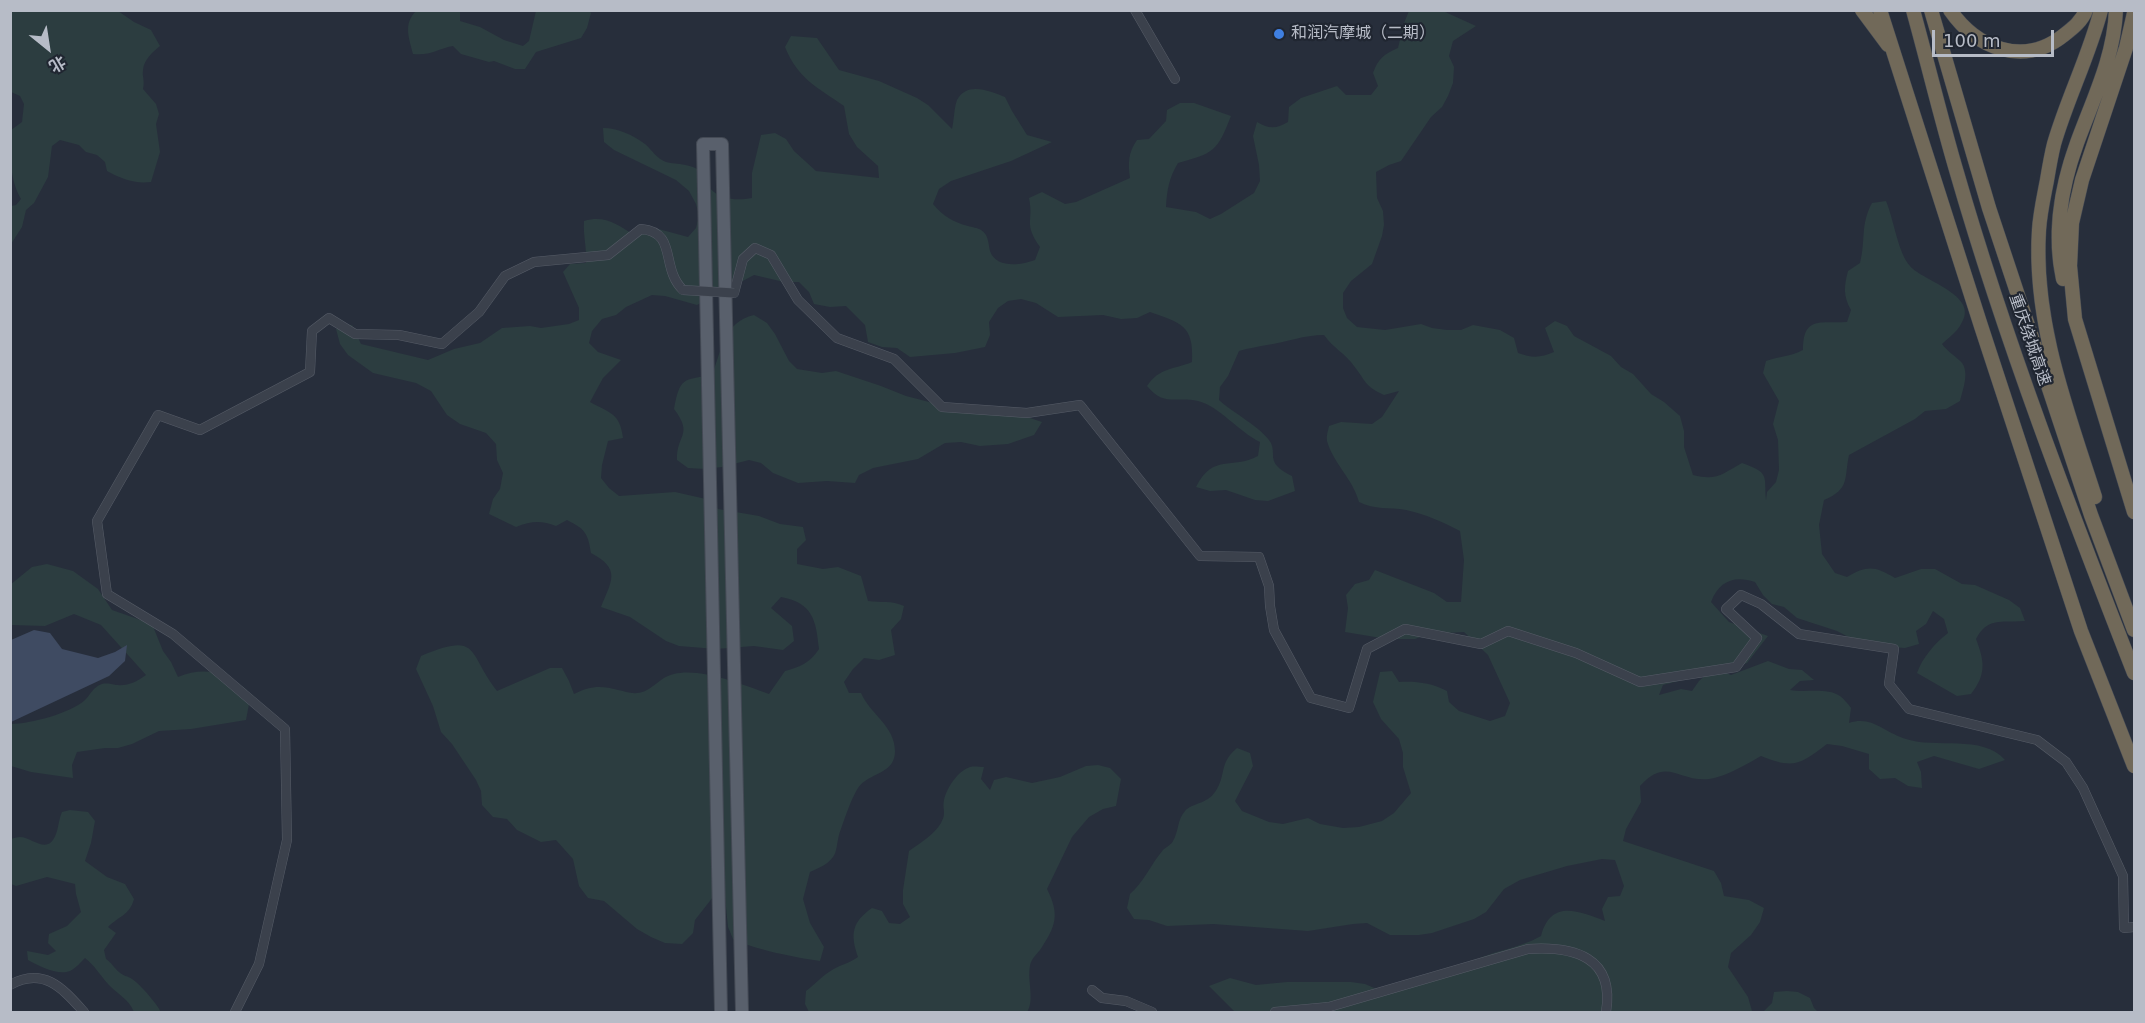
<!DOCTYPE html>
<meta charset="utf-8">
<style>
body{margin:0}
#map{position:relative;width:2145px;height:1023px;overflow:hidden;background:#272e3b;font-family:"DejaVu Sans","Noto Sans SC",sans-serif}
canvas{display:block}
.frame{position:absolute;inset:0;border:12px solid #b7bcc7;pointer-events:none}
.north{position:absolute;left:18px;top:18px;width:60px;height:60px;-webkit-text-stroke:4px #202631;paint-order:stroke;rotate:150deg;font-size:16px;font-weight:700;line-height:24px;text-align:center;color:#b7bcc7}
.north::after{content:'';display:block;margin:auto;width:21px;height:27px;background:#b7bcc7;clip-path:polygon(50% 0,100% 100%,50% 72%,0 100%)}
.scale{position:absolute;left:1932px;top:30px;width:122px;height:27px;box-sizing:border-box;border:3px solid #b7bcc7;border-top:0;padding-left:8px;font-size:18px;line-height:21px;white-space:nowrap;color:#b7bcc7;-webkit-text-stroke:4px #202631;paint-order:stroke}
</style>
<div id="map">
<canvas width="2145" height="1023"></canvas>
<div class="frame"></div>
<div class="north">北</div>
<div class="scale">100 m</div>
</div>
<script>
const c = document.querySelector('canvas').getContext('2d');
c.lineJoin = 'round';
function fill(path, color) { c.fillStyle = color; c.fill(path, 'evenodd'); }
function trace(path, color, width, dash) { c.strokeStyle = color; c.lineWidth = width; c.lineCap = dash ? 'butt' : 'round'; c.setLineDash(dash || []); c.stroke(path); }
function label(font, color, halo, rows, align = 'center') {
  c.font = font + ' "DejaVu Sans","Noto Sans SC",sans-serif'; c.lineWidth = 4.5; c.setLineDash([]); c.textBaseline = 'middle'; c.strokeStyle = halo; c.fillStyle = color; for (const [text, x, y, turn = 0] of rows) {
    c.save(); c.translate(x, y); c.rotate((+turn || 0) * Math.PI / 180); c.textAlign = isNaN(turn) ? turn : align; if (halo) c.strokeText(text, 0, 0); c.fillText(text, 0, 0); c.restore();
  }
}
fill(new Path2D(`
 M11,10l107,1 16,11 17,8 9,16c-7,6 -16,13 -17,24 -1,7 2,10 0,19l13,15 3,10 -3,10 4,28 -9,30c-17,2 -29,-3 -44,-11l-2,-9 -8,-7 -11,-3 -7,-7 -19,-5 -8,6 -4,31 -14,26 -8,7 -4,17 -11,17v-38l5,-1 5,-6c-12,-21 -11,-45 -10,-69l11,-8 2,-18 -4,-8 -9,-4z
 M416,11h44v10l20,6 24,13 19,6 6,-5 7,-30h53l2,2 -4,15 -6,10 -45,14 -11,17h-10l-21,-8 -5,1 -28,-8 -8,-8c-16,3 -23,10 -40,8 -4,-16 -10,-30 3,-43z
 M1409,11h34l33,15 -23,15 -4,15 5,11 -1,16 -5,13 -6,11 -11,10 -30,44 -12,4 -13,7 1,26 6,13 1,14 -2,11 -10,28 -21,17 -8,12v15l4,10 10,9 28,3 36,-6 11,4 15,2h14l12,-5 27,5 14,8 4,15c14,5 22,5 36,-1l-9,-24 10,-7 12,5 7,10 37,20 10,11 12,7 18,20 13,8 16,14 4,15v16l9,28c24,6 29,-1 49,-12 28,10 22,12 24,37l1,-8 9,-10 3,-12 -1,-30 -5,-16 6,-23 -16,-28 3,-12c13,-5 24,-4 37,-11 0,-35 18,-26 44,-28l4,-12c-8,-14 -7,-24 -3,-39l12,-8c6,-23 0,-38 12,-60l14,-2c8,19 12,52 24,65 12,15 71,29 51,58 -4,8 -13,14 -19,20 5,7 11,10 17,16 12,9 4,29 1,41l-14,8 -21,2 -10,8 -66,36c-5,24 1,34 -25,45l-5,25 3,29 13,19 12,4c20,-12 28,-11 48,1l26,-9h14l27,15 13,1 34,15 11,8 5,13c-22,2 -37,-5 -49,18 9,23 10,36 -5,55l-14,2 -40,-23c5,-15 18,-30 31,-40l-4,-14 -11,-8 -7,13 -10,7 3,13 -14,4 -41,-3 -27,-14 -40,-13 -13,-11 -12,-3 -9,-9 -8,-13c-21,-7 -36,-1 -44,20l18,20 39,14 -21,27 -27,7 11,5 37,-14 21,8 13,1 12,10 -14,1 -10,9c16,3 36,-3 50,6 4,3 8,8 11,12l-2,15c23,-8 36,10 57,16 29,10 77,-5 99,21l-26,9 -45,-13 -17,6 4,10 1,16 -14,-2 -13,-8 -15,1 -11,-10v-15l-27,-8 -15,-2c-27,21 -34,25 -66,12 -14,8 -36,21 -52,23 -31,3 -42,-23 -69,7l1,16 -15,27 -3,12 91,30 7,12 3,13 25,4 15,8 -4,14 -9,13 -20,18 -3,14 20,30 4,14 9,1h-207l-1,-1 -3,1h-195l-3,-1 -1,1h-116l-26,-26 21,-8 26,7 31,-3h64l14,2 14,6 88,-26c23,-13 51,-15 74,-28 10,-37 37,-25 64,-15l-3,-12 6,-12 12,-1 4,-10 -9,-26 -13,-1 -35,7 -47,14 -16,9 -18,23 -12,7 -42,14 -13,2h-29l-23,-12 -14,1 -45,7 -95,-7 -46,2 -18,-6 -15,-1 -7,-11 3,-14c14,-12 21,-30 33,-44 3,-3 8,-5 10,-9 6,-10 4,-21 12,-30 7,-8 22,-7 30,-19 12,-17 3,-28 22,-44l13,5 3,13 -18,35 7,10 27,11 14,2 25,-6 12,6 23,4 16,-1 23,-6 12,-8 17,-20 -8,-26v-14l-4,-14 -18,-20 -8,-17 7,-30 12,-1 7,11c17,-1 33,1 48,9l2,11 10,9 31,10 15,-5 5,-13 -22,-48 -24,-23 -35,2 -14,5h-28l-42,-7 3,-24 -2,-13 9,-11 14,-4 6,-10 59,23 13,9h14l3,-42 -4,-29c-17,-9 -35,-17 -54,-21 -17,-3 -31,0 -47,-8 -6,-23 -26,-39 -32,-61 -1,-5 1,-10 2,-15l12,-4 31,2 10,-7 17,-26 -15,4c-20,-9 -18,-14 -30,-29 -8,-12 -21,-18 -30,-31 -20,0 -37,7 -57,10 -10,2 -18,3 -28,6l-11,25 -8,11 -1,13c14,13 42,27 52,43 2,4 2,9 2,14 1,10 11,15 19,19l3,15 -27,10 -13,-1 -29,-10 -16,1 -14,-4c17,-34 36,-17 62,-31l2,-14c-21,-10 -41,-36 -62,-41 -22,-5 -34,6 -51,-15 13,-19 26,-16 45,-24 2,-37 -11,-39 -42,-50l-13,6 -16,1 -18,-4 -45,2 -22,-14 -15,-4 -13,2 -10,7 -9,14 1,13 -5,12 -30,6 -45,4 -13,-9 -15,-1 -14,-5 -3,-17 -19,-19 -16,1 -16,-3 -5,-12 -10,-10h-15l-30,-7 -57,30 -32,-9 -13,-1 -26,12 -10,8 -14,4 -10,12 -3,12 9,9 23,8 -18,18 -13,24c20,11 30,11 33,36l-15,3 -6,24 -1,13 8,10 10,8 56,-4 31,7 12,10 41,7 21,8 23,3 3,13 -9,9v15l26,5 15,-2 23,9 7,25c13,2 23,-1 36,5l-3,13 -10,11 4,25 -16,5 -15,-2 -11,11 -9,13 5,11h12c9,21 34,33 34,58 0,24 -26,21 -37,37 -7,11 -15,35 -19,47 -2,7 -2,17 -6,22 -6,8 -14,11 -23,15l-7,27 7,24 14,24 -4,14c-23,-3 -67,-12 -87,-22l-5,-12 -3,-29 -12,-1 -18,23 -2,13 -11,11 -17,-1 -14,-6 -14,-8 -33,-28 -16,-3 -9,-12 -6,-27 -17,-19 -15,2 -24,-12 -10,-11 -14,-2 -11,-12 -1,-14 -5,-11 -24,-36 -11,-12 -8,-26 -17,-37 5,-13c60,-25 46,-3 76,35l53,-23h12l7,13 5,13c15,-8 27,-9 44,-4 6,1 13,4 19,3 15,-1 22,-16 37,-19 25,-7 71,11 95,20l16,-23c15,-4 25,-8 34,-22 -3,-29 -6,-46 -38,-52l-10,11 21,18 2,15 -11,9 -29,-4 -38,3 -37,-3 -13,-5 -36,-24 -29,-10c11,-27 20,-38 -10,-54 -3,-20 -6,-24 -24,-33l-11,6c-15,-6 -25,-5 -40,1l-27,-13 4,-15 7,-10 3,-16 -6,-13 -1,-16 -10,-11 -26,-9 -13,-9 -16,-24 -15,-8 -43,-10 -25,-18 -8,-11 -4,-15 16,-4 9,19 67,16 26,-11 26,-6 22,-15 28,-2 11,2 28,-4 10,-4v-12l-16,-36 7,-8 16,-1c1,-15 -3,-27 -2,-42 21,-6 32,3 50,14l6,-11 48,13 8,-9 3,-12 -3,-12 -7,-13 -13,-11 -62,-30 -10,-8 -1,-14c15,0 30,7 42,16 7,6 12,15 21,18 12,3 25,1 35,10 4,3 4,8 6,12 9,16 30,17 45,14v-25l9,-38 14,-2 11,6 8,12 22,20 63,7 -1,-12 -21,-19 -8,-13 -5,-28c-27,-19 -46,-27 -59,-59l6,-11 26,2 22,32 40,11 38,17 11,7 24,24c2,-8 2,-21 5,-29 10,-19 33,-9 48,-3l7,14 15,24 25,7 -41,19 -60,20 -12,8 -6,15c10,12 20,18 35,22 4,1 10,2 13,4 8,5 7,13 9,21 6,18 32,14 45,9l5,-13c-17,-24 -6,-25 -11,-49l13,-6 23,12 11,-2 54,-24c-2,-15 -2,-25 7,-38l12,-1 17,-18 1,-11 13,-7h14l37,13c-14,36 -17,37 -53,47 -9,15 -11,27 -12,44l30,5 14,7 11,-5 33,-21 6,-12 -1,-16 -6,-29 4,-14c12,7 19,7 31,0l1,-15 12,-9 36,-12 9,9h25l7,-9 -5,-13c5,-14 11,-19 25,-25l6,-25zM1708,673l-9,8 -7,10 -11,-2 -22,6 4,-10z
 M754,315l13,8 8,11 14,27 8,8 25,4 14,-2 45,15 25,10 27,7 82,10 27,9 -8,13 -26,9 -28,2 -19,-4 -16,1 -27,16 -45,9 -14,7 -4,8 -28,-2 -29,2 -25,-10 -12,-10 -12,-3 -27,7 -17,2 -17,-1 -11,-8c-1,-25 17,-25 -3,-51 6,-32 9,-29 38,-34 10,-26 12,-53 42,-60z
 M47,564l26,7 25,18 14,21 40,14 11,27 8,11 7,15c27,-11 47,-5 69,13l2,14 -3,16 -55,9 -32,2 -27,13 -14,4h-13l-28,4 -5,13 1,13 -42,-6 -20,-6v-42c19,0 60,-11 74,-24 6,-6 8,-13 17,-16 4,-1 10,0 14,1 13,1 20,-3 30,-10l-45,-50 -27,-11 -29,12 -34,-1 -1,-40 22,-18z
 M1098,765l12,3 11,11 -5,27 -13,3 -14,8 -17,20 -25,52c13,26 9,37 -7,61 -4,5 -9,9 -10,16 -3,14 5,35 -3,46h-218l-4,-8 1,-13c8,-6 15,-14 23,-19 9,-7 20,-8 29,-15 -8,-23 -6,-35 14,-49l10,3 7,12 11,1 10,-7 -7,-13v-14l6,-39c11,-8 25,-16 32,-28 6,-11 1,-13 3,-23 3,-13 14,-29 26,-33 4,-1 10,0 14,0l-3,12 9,11 4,-10 12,-3 26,6 28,-6 26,-11z
 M70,810l18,2 7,9 -4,22 -6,18 22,16 18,7 9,15c-4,16 -15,17 -26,28l8,6 -12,17 2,9c6,4 8,9 13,13 4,4 9,4 13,7 9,6 25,25 29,33h-27c-5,-13 -17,-18 -26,-28 -8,-9 -13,-18 -23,-26 -4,4 -9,10 -15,13 -12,5 -31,-5 -42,-11l-1,-9 21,4 8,-4 -8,-8 1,-9 18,-8 14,-14 -5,-18 -1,-10 -28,-7 -31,9 -5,-2v-45c3,-1 6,-2 9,-2 13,0 29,21 37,-6 2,-7 2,-12 5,-19z
 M1787,991l11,1 12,6 4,10 4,4h-55l9,-9 2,-11z`), '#2c3d40');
fill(new Path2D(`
 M34,630l16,3 12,16 36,9 17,-6 12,-7 -2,16 -16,15 -98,46v-82z`), '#3f4b62');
const minor = new Path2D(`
 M1135,10l40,69
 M734,293l9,-34 12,-11 16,7 27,45 39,38 57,21 48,48 85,6 53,-8 120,151 59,1 10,29 1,20 4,24 37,68 38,10 18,-59 38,-20 76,15 27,-13 68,22 64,29 96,-15 21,-29 -31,-29 15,-14 20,9 38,30 95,15 -5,35 20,25 128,31 29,22 17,26 40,88 1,52 10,-1
 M10,985c34,-19 53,4 74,27
 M1092,990l10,8 24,3 26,11
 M235,1012l24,-48 28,-124 -2,-111 -112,-95 -66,-40 -10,-73 61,-106 42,15 110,-58 2,-41 17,-13 26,16 44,1 43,9 37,-32 26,-36 29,-14 74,-7 33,-26c37,3 19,39 42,61
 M1275,1012l54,-5 199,-58c46,-3 87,8 78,63`);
const major = new Path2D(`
 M721,1012l-18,-868h19l20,868`);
const highway = new Path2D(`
 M1862,10l26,35
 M1880,10l101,316 100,305 53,135
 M1913,10c15,54 28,109 44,163 49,170 113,336 177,500
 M1931,10l58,198 102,307 43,115
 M1950,10c27,39 74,57 114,25 9,-7 18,-14 22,-25
 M2134,13l-8,35 -44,132 -10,43 -2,43 5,53 59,193
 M2063,279c-10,-46 -2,-92 14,-136 16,-44 37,-85 39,-133
 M2095,497c-28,-87 -62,-175 -56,-267 1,-17 5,-34 8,-50 2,-12 4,-24 7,-36 13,-45 35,-88 47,-134`);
trace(minor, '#565c67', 10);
trace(major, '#444a55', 14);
trace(highway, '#434954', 15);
trace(minor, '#3b414c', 9);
trace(major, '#59606c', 12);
trace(highway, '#716959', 14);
const minorBridge = new Path2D(`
 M683,290l51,3`);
trace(minorBridge, '#565c67', 10, []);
trace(minorBridge, '#3b414c', 9);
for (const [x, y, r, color] of [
 [1279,34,6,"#3f7fe0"]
]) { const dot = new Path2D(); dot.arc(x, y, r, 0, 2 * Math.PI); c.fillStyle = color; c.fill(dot); trace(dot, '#202631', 2); }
label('16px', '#b7bcc7', '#202631', [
 ["和润汽摩城（二期）",1291,34]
], 'left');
label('16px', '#b7bcc7', '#202631', [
 ["重庆绕城高速",2029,340,71]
]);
</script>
